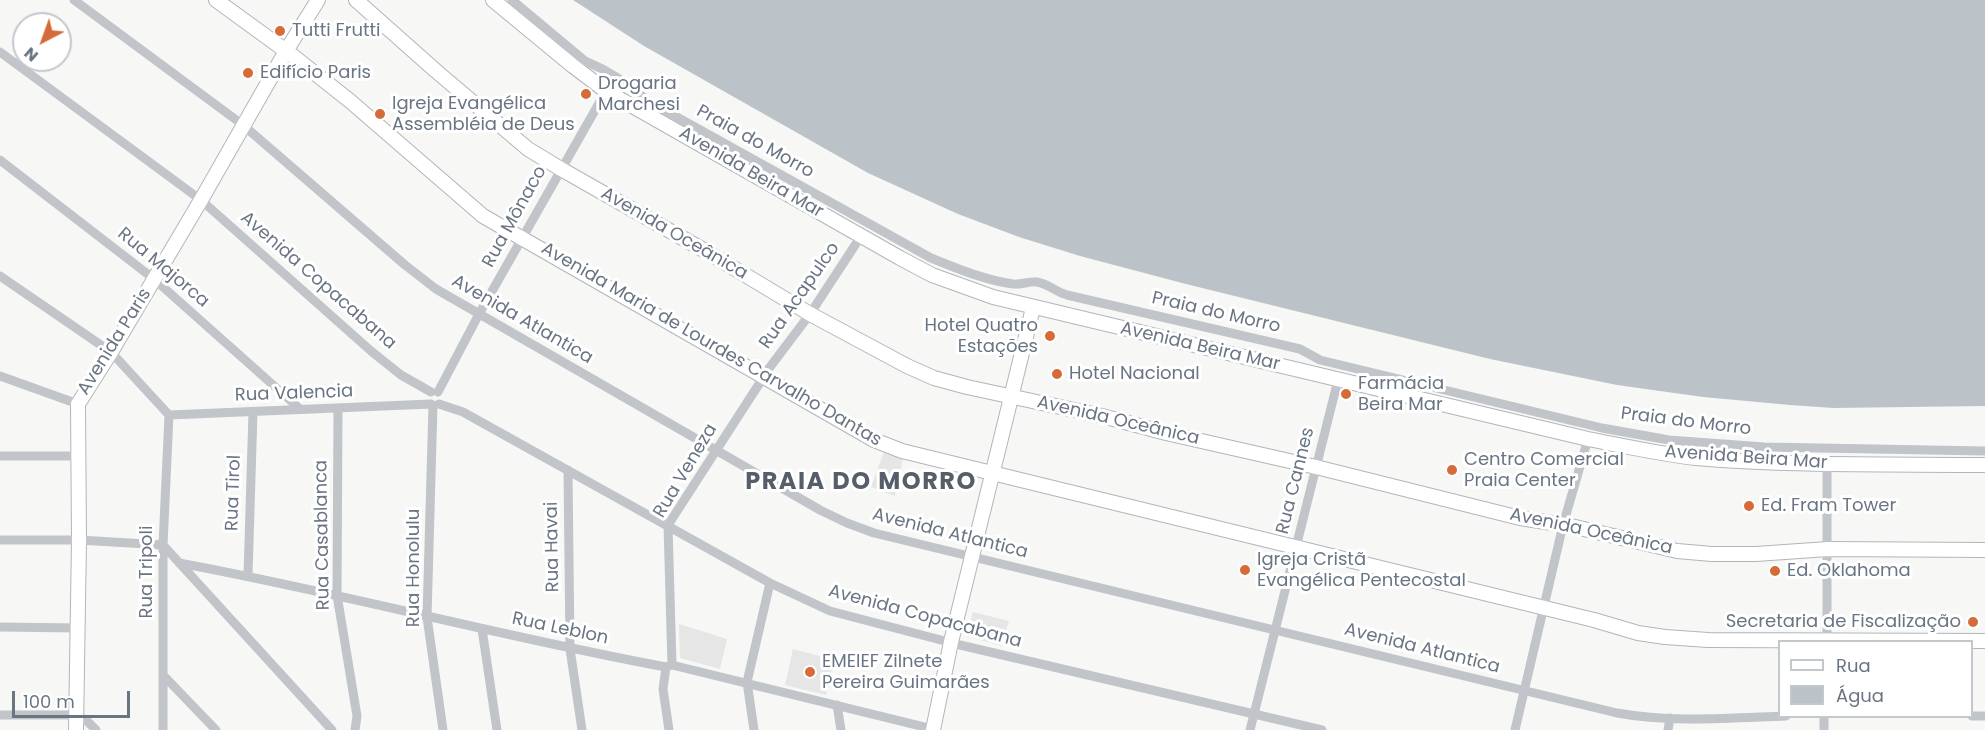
<!DOCTYPE html>
<meta charset="utf-8">
<style>
body{margin:0}
#map{position:relative;width:1985px;height:730px;overflow:hidden;background:#f7f7f5;font-family:Poppins,sans-serif}
canvas{display:block}
.legend{position:absolute;left:1778px;top:640px;width:195px;height:78px;box-sizing:border-box;background:#fff;border:2px solid #c3c8cd;margin:0;padding:8px 10px;list-style:none;font-size:18px;color:#697583}
.legend li{display:flex;align-items:center;gap:12px;height:30px}
.legend b{width:30px;border:2px solid #c3c8cd}
.north{position:absolute;left:12px;top:12px;width:60px;height:60px;box-sizing:border-box;background:#fff;border:2px solid #c3c8cd;border-radius:50%;rotate:221deg;font-size:16px;font-weight:700;line-height:24px;text-align:center;color:#697583}
.north::after{content:'';display:block;margin:auto;width:21px;height:27px;background:#d46b39;clip-path:polygon(50% 0,100% 100%,50% 72%,0 100%)}
.scale{position:absolute;left:12px;top:691px;width:118px;height:27px;box-sizing:border-box;border:3px solid #697583;border-top:0;padding-left:8px;font-size:18px;line-height:21px;white-space:nowrap;color:#697583;-webkit-text-stroke:4px #fff;paint-order:stroke}
</style>
<div id="map">
<canvas width="1985" height="730"></canvas>
<ul class="legend">
<li><b style="height:8px;background:#fff"></b>Rua</li>
<li><b style="height:16px;background:#bbc3c9"></b>Água</li>
</ul>
<div class="north">N</div>
<div class="scale">100 m</div>
</div>
<script>
const c = document.querySelector('canvas').getContext('2d');
c.lineJoin = 'round';
function fill(path, color) { c.fillStyle = color; c.fill(path, 'evenodd'); }
function trace(path, color, width, dash) { c.strokeStyle = color; c.lineWidth = width; c.lineCap = dash ? 'butt' : 'round'; c.setLineDash(dash || []); c.stroke(path); }
function label(font, color, halo, rows, align = 'center') {
  c.font = font + ' Poppins,sans-serif'; c.lineWidth = 6; c.setLineDash([]); c.textBaseline = 'middle'; c.strokeStyle = halo; c.fillStyle = color; for (const [text, x, y, turn = 0] of rows) {
    c.save(); c.translate(x, y); c.rotate((+turn || 0) * Math.PI / 180); c.textAlign = isNaN(turn) ? turn : align; if (halo) c.strokeText(text, 0, 0); c.fillText(text, 0, 0); c.restore();
  }
}
fill(new Path2D(`
 M884,452l19,7 -8,37 -24,-9z
 M973,612l36,9 -8,25 -35,-10z
 M679,624l48,15 -7,30 -40,-11z
 M793,649l41,11 -8,35 -41,-10z`), '#e5e6e5');
fill(new Path2D(`
 M573,0h1412v406l-152,2 -43,-3 -87,-8 -86,-12 -127,-26 -304,-75 -106,-28 -61,-19 -61,-23 -90,-41 -224,-127z`), '#bbc3c9');
const secondary = new Path2D(`
 M216,0l77,56 57,45 133,115 391,224 28,11 692,169 44,13 27,4 43,3 277,1
 M356,0l80,71 92,78 33,20 146,83 103,62 97,52 27,12 33,9 135,29 64,17 150,34 204,51 51,8 106,25 35,3h44l72,-5 157,1
 M493,0l80,66 33,25 294,167 32,17 61,22 595,142c36,7 72,15 108,19 96,8 193,6 289,7
 M76,730l3,-190 -1,-136 33,-52 90,-152 85,-149 32,-51
 M933,730l18,-88 82,-334`);
trace(secondary, '#b1b6bb', 16);
trace(new Path2D(`
 M74,0l169,125 162,140 31,24 384,221 27,13 27,10 743,180c55,10 114,5 169,3
 M512,0l73,61c22,9 45,24 63,40l283,157c27,11 54,22 82,26 8,1 16,-3 24,-2 12,2 19,10 30,13l233,54 20,11 282,68 67,12 95,7 221,4
 M0,52l201,148 170,151 30,24 30,17
 M0,160l154,119 146,130
 M0,276l111,76 58,63
 M0,376l78,28
 M438,392l41,-78 127,-223
 M439,404l24,8 307,171 60,28 130,34 362,85
 M433,405l-6,212 16,113
 M338,409l-1,186 20,121 -2,14
 M169,415l262,-11
 M0,456h79
 M568,470l2,179 12,81
 M0,540h79l84,5 169,185
 M179,563c163,30 324,74 487,104l6,-2 261,64
 M248,575l5,-163
 M0,627l78,1
 M482,629l15,101
 M1827,642v-178
 M672,665l-4,-140 102,-158 40,-53 51,-78
 M666,667l-3,22 6,41
 M164,676l52,54
 M837,705l4,25
 M0,715h76l11,6 9,9
 M1972,716h13
 M163,730v-185l6,-130
 M754,730l-7,-48 23,-99
 M1250,730l88,-350
 M1515,730l48,-205 25,-86
 M1668,730l2,-12
 M1824,730v-14`), '#c1c4c8', 9);
trace(secondary, '#fff', 14);
for (const [x, y, r, color] of [
 [280,31,6,"#d46b39"],
 [248,73,6,"#d46b39"],
 [586,94,6,"#d46b39"],
 [380,114,6,"#d46b39"],
 [1050,336,6,"#d46b39"],
 [1057,374,6,"#d46b39"],
 [1346,394,6,"#d46b39"],
 [1452,470,6,"#d46b39"],
 [1749,506,6,"#d46b39"],
 [1245,570,6,"#d46b39"],
 [1775,571,6,"#d46b39"],
 [1973,622,6,"#d46b39"],
 [810,672,6,"#d46b39"]
]) { const dot = new Path2D(); dot.arc(x, y, r, 0, 2 * Math.PI); c.fillStyle = color; c.fill(dot); trace(dot, '#fff', 2); }
label('18px', '#697583', '#fff', [
 ["Tutti Frutti",292,31],
 ["Edifício Paris",260,73],
 ["Drogaria",598,84],
 ["Marchesi",598,105],
 ["Igreja Evangélica",392,104],
 ["Assembléia de Deus",392,125],
 ["Hotel Quatro",1038,326,"right"],
 ["Estações",1038,347,"right"],
 ["Hotel Nacional",1069,374],
 ["Farmácia",1358,384],
 ["Beira Mar",1358,405],
 ["Centro Comercial",1464,460],
 ["Praia Center",1464,481],
 ["Ed. Fram Tower",1761,506],
 ["Igreja Cristã",1257,560],
 ["Evangélica Pentecostal",1257,581],
 ["Ed. Oklahoma",1787,571],
 ["Secretaria de Fiscalização",1961,622,"right"],
 ["EMEIEF Zilnete",822,662],
 ["Pereira Guimarães",822,683]
], 'left');
label('18px', '#697583', '#fff', [
 ["Praia do Morro",755,142,29],
 ["Avenida Beira Mar",751,173,30],
 ["Rua Mônaco",515,217,-61],
 ["Avenida Oceânica",674,234,30],
 ["Rua Majorca",163,268,40],
 ["Avenida Copacabana",318,281,41],
 ["Rua Acapulco",800,296,-55],
 ["Praia do Morro",1216,313,13],
 ["Avenida Atlantica",522,320,30],
 ["Avenida Paris",115,342,-58],
 ["Avenida Maria de Lourdes Carvalho Dantas",711,345,30],
 ["Avenida Beira Mar",1200,347,13],
 ["Rua Valencia",294,394,-2],
 ["Avenida Oceânica",1118,421,13],
 ["Praia do Morro",1686,422,7],
 ["Avenida Beira Mar",1746,458,4],
 ["Rua Veneza",686,471,-59],
 ["Rua Cannes",1296,481,-76],
 ["Rua Tirol",234,493,-88],
 ["Avenida Oceânica",1591,532,12],
 ["Avenida Atlantica",950,534,14],
 ["Rua Casablanca",323,535,-91],
 ["Rua Havai",553,547,-91],
 ["Rua Honolulu",414,568,-90],
 ["Rua Tripoli",147,572,-90],
 ["Avenida Copacabana",925,617,15],
 ["Rua Leblon",560,629,12],
 ["Avenida Atlantica",1422,649,14]
]);
c.letterSpacing = '1.5px';
label('bold 24px', '#565f69', '#fff', [
 ["PRAIA DO MORRO",861,483]
]);
c.letterSpacing = '0px';
</script>
